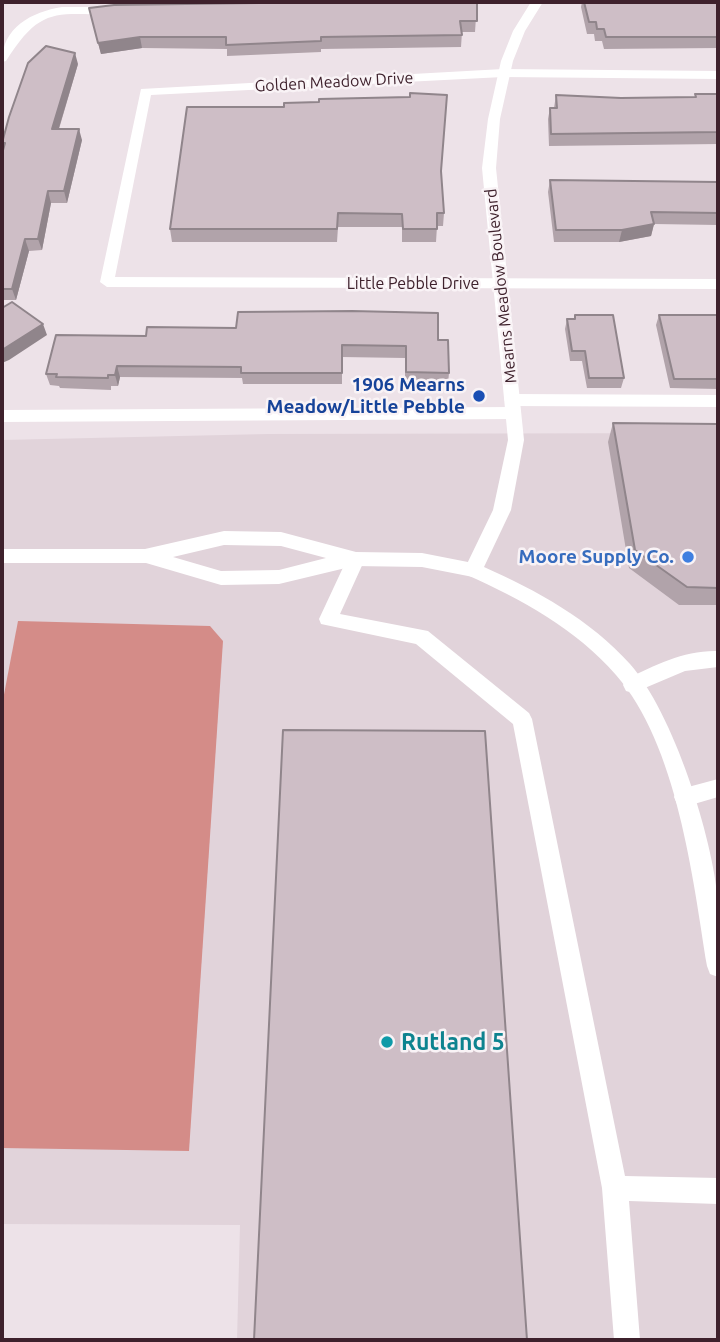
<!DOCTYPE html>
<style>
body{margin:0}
#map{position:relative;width:720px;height:1342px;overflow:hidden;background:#ede2e8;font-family:Ubuntu,sans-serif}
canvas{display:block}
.frame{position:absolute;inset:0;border:4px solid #3e212c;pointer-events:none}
</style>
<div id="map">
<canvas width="720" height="1342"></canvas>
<div class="frame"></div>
</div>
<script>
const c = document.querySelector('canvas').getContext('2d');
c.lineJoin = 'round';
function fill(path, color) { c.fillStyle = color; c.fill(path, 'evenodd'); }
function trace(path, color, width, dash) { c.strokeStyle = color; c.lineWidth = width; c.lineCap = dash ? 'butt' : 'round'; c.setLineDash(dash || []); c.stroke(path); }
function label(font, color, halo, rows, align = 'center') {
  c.font = font + ' Ubuntu,sans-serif'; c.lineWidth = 5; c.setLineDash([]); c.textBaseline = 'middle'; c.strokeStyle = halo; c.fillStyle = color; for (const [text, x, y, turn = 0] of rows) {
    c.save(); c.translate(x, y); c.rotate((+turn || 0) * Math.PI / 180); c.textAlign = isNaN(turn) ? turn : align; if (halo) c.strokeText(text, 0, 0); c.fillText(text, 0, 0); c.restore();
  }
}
fill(new Path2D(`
 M718,433v907h-481l3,-115 -238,-1v-784l266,-6z`), '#e1d3da');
fill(new Path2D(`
 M18,621l192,5 13,15 -34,510 -187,-3v-443z`), '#d48c88');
fill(new Path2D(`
 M62,7h53l6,4 -6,4c-60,-1 -74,-9 -109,46l-4,1c0,-35 30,-50 60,-55z
 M512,394l206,1v12l-206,-1 -8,-6z
 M513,407l8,6 -8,6 -511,3v-12z
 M356,552l6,2 3,5 -25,55 88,17 101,82 3,6 93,457 93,2v26l-89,-3 11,139h-26l-12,-152 -89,-464 -97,-80 -95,-20 -2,-5 28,-60 3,-5z
 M718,651v16l-33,4 -52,22 -7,-2 -3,-6 3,-6c30,-14 58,-29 92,-28z
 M718,779v18l-34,10 -7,-3 -3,-7 3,-7z`), '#fff');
fill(new Path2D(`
 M503,69l215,2v8l-215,-2 -352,18 -36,182 603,2v10l-611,-2 -7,-5 41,-193z
 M224,531l57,1 75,20 66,1 51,10 6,2 3,5 -3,5 -6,2 -51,-10 -68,-1 -75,18 -58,1 -75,-22h-144v-14h143zM224,545l57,1 45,12 -47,12 -58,1 -48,-14z`), '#fff');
fill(new Path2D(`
 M531,2h12l-18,29 -12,30 -13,58 -4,49 28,272 -13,70 -27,57c52,23 107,53 146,97 43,49 83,173 88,238 2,25 1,51 0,75l-8,-3 -3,-8c-14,-88 -30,-222 -91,-291 -40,-46 -95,-76 -149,-100l-3,-5 29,-60 15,-70 -26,-272 6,-49 13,-58 12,-30z`), '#fff');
fill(new Path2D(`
 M190,2h287l-2,30h-13l-1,15 -140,2v3l-94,4v-7l-85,-1 -41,6 -12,-46 111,-4z
 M582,2h136v46l-114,1 -2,-8h-7l-1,-7h-7l-6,-27z
 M78,64l-19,65 23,11 -15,63h-16l-9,47 -13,1 -13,49h-14v-146l2,-6 -2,-5z
 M695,94h23v50l-169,2 -1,-27 2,-11h4l2,-13 65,3 74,-1z
 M441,171l3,42 -1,13h-6l-1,16h-34v-15h-64l-1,15h-165l-2,-13z
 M550,180l168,2v43l-64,-1 -3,12 -32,6h-65l-6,-50z
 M575,315l49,63 -3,10h-34l-5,-27h-12l-5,-32 2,-10h7z
 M659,315h59v74l-48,-1 -14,-63z
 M236,328l202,12 11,33 -1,11 -43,-1v-25l-63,-1v27h-99l-1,-6 -122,-1 -2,9h-7v4l-51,-2 -1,-2 -9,-1 -4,-11 100,-38z
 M613,423l105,1v181h-39l-50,-37 -21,-126z
 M254,1339l273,1h-499z`), '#b1a3aa');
fill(new Path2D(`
 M140,37l2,11 -41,6 -3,-11z
 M75,53l3,11 -23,77 -3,-12z
 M79,129l3,11 -15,63 -3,-12z
 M48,191l3,12 -9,47 -4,-11z
 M654,224l-3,12 -32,6 3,-12z
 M25,239l4,12 -13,49 -4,-11z
 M43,324l4,11 -38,25 -7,3v-13z
 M117,366l3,11 -2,9 -3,-11z`), '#90858b');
const building = new Path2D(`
 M331,2h146v19h-17l2,14 -141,2v4l-95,4v-8h-86l-42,6 -9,-35 25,-3z
 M584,2h134v35h-112l-2,-8h-7l-1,-7h-7z
 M46,46l29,7 -23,76h27l-15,62h-16l-10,48h-13l-13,50h-10v-135l3,-11h-3l7,-26 19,-54z
 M410,93l37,2 -6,76 3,42h-7v16h-34l-1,-15 -64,-1 -1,16h-167l17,-122h97v-4l35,-1v-3l91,-2z
 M695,94h23v38l-167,2 -1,-26h7l-1,-13 65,3 75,-1z
 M550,180l168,2v31l-67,-1 3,12 -32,6h-66z
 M12,302l31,22 -41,26v-42z
 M352,311l86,2v27h10l1,33 -43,-1v-26l-64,-1v28h-101v-6l-124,-1 -2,9h-7v3l-52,-1 1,-3h-11l10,-39 90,1 1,-9 89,1 2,-16z
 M575,315h38l11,63h-35l-4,-27h-13l-5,-32h8z
 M659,315h59v64h-44z
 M613,423l105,1v164l-31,-1 -52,-37z
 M283,730l202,1 42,609h-273z`);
fill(building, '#cebec6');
trace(building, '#90858b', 2);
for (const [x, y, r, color] of [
 [479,396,7,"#1a4fb4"],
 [688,557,7,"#3f7fe0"],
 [387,1042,7,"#0f9aa8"]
]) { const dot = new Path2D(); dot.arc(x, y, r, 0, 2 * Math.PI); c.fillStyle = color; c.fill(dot); trace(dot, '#f9f3f6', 2.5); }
label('16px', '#3e212c', '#f9f3f6', [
 ["Golden Meadow Drive",334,82,-3],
 ["Little Pebble Drive",413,284],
 ["Mearns Meadow Boulevard",501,286,-96]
]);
label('bold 19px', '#164399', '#f9f3f6', [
 ["1906 Mearns",465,385],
 ["Meadow/Little Pebble",465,407]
], 'right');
label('bold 19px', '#366cbe', '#f9f3f6', [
 ["Moore Supply Co.",674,557]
], 'right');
label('bold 23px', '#0d838f', '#f9f3f6', [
 ["Rutland 5",401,1042]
], 'left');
</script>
